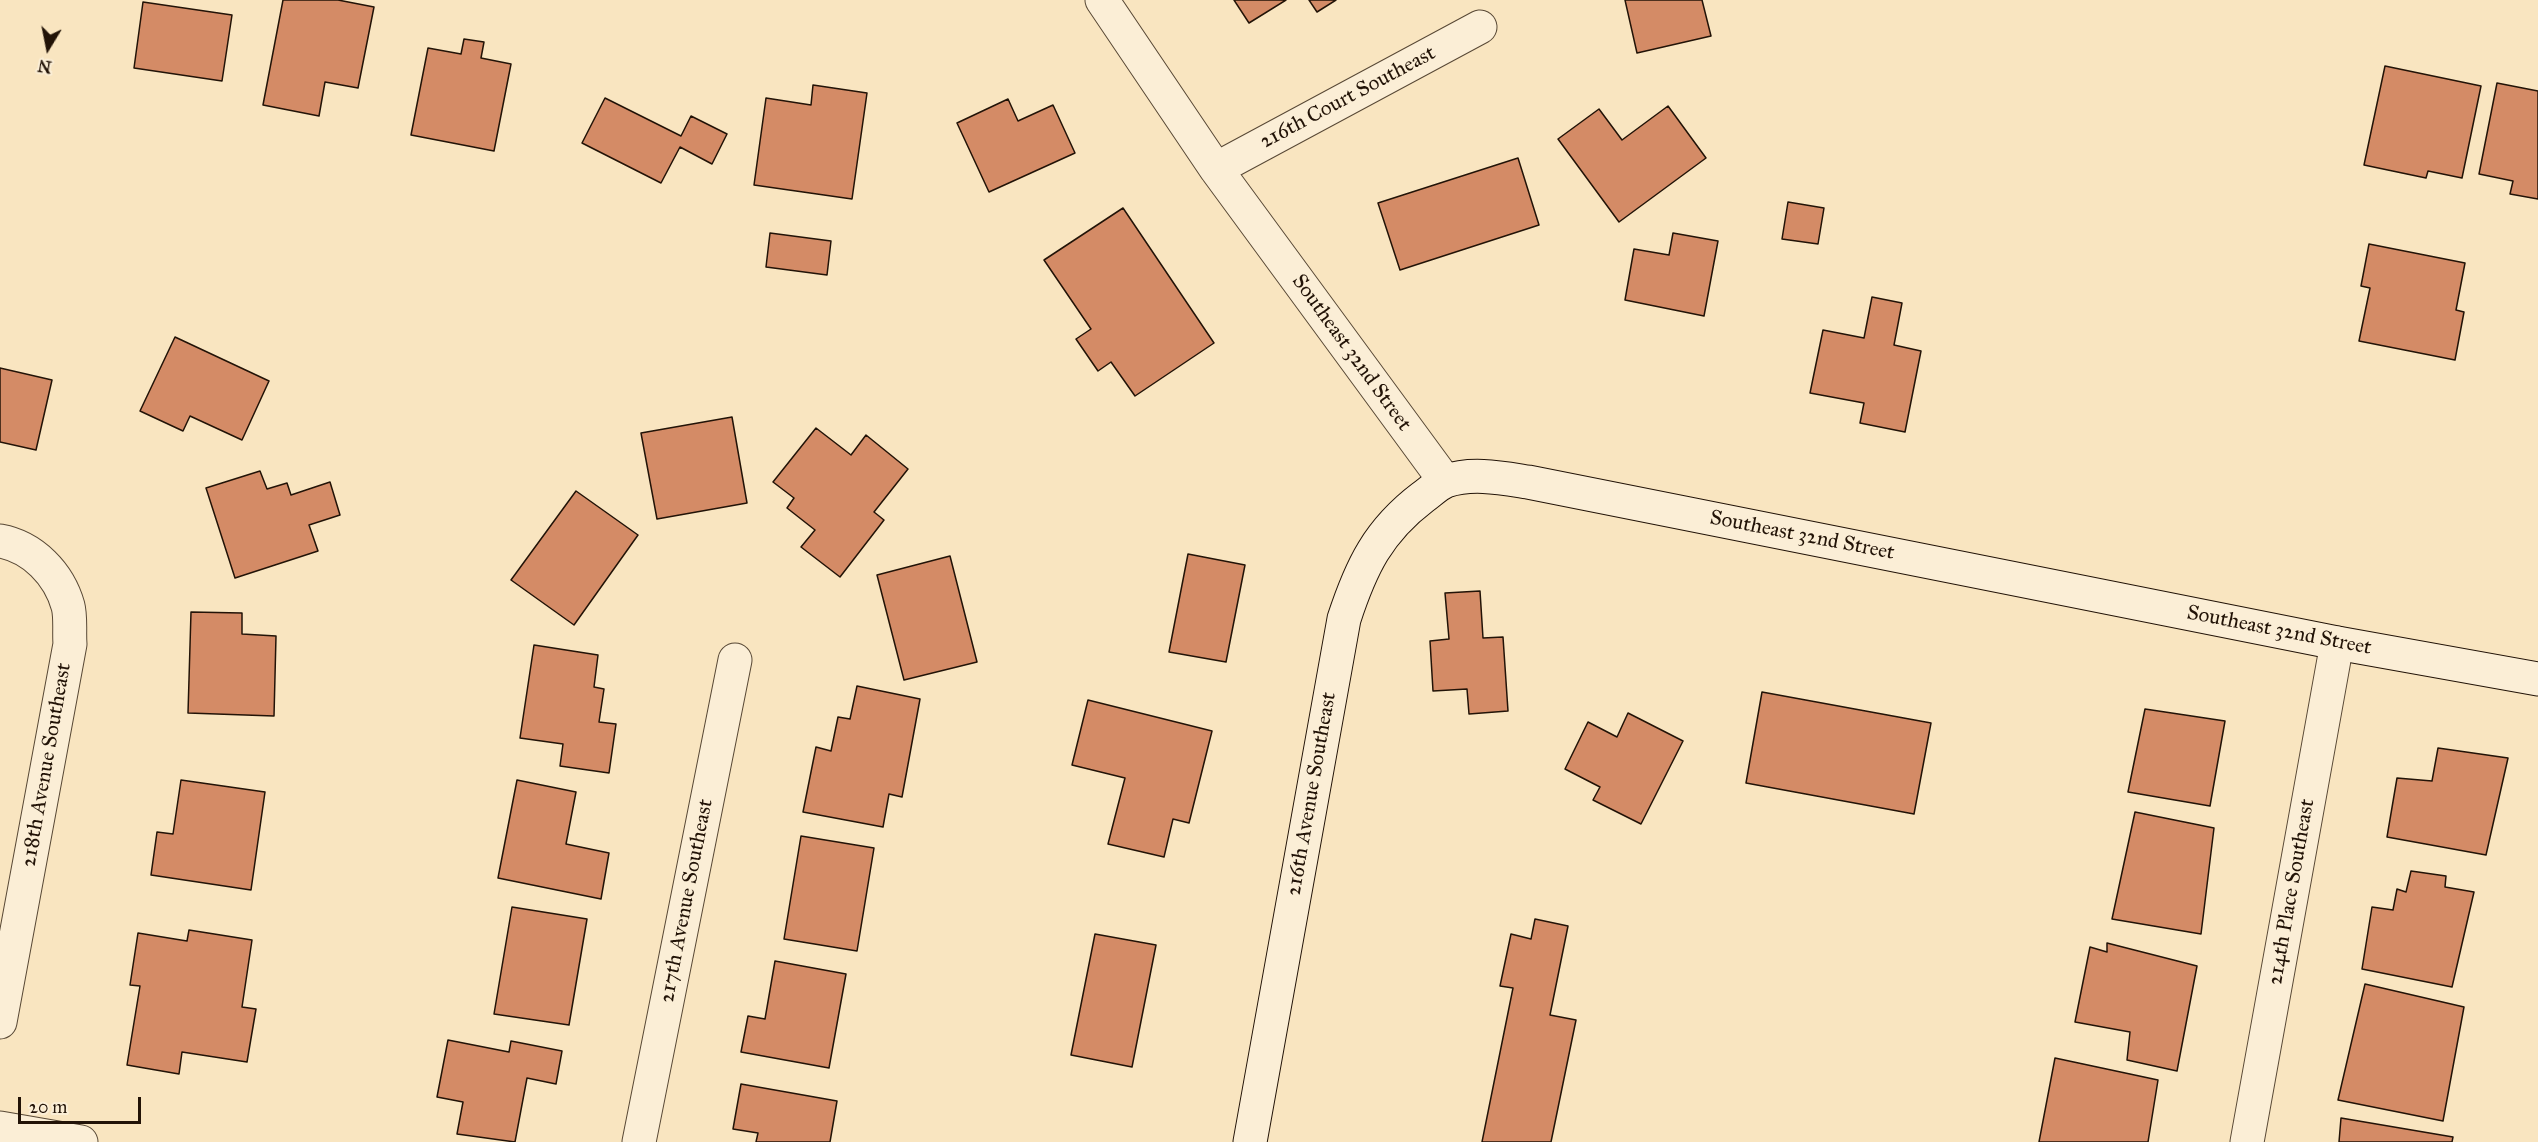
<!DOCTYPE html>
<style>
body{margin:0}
#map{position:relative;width:2538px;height:1142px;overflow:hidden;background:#f9e5c0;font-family:"IM FELL Great Primer",serif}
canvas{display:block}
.north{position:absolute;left:18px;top:18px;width:60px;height:60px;-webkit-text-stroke:4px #fbeed6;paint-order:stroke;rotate:190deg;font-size:16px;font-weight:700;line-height:24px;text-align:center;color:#221307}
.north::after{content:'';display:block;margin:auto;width:21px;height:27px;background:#221307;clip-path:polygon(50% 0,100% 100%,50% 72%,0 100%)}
.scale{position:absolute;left:18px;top:1097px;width:123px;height:27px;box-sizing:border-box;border:3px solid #221307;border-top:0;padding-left:8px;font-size:18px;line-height:21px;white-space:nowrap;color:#221307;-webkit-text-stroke:4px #fbeed6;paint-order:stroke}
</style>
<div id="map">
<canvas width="2538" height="1142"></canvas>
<div class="north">N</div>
<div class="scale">20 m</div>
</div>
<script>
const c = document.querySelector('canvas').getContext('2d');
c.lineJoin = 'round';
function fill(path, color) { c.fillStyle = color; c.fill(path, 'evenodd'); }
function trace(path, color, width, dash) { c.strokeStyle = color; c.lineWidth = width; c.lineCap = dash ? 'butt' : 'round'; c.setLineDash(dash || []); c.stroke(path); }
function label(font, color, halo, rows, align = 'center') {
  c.font = font + ' "IM FELL Great Primer",serif'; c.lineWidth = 6; c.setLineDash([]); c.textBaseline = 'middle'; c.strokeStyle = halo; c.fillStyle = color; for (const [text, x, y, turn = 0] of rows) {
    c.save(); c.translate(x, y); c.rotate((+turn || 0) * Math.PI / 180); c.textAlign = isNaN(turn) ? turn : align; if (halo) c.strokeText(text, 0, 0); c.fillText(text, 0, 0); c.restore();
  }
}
const building = new Path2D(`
 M283,0h55l36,7 -16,81 -33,-6 -6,34 -56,-11z
 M1234,0h52l-37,23z
 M1309,0h27l-19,12z
 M1625,0h77l9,36 -74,17z
 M143,2l89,13 -10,66 -88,-13z
 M464,39l20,3 -3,16 30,6 -17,87 -83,-16 17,-87 33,6z
 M2385,66l96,20 -19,92 -34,-7 -2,7 -62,-13z
 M2497,83l41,8v108l-28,-5 3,-13 -34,-7z
 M813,85l54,8 -15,106 -98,-14 12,-87 45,7z
 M605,98l76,38 10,-20 36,18 -15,30 -32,-17 -19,36 -79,-40z
 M1008,99l10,22 35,-16 22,48 -86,39 -32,-69z
 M1668,106l38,52 -87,64 -61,-83 41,-30 23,31z
 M1518,158l21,67 -139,45 -22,-67z
 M1788,202l36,6 -6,36 -36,-5z
 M1123,208l91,135 -79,53 -24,-34 -13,9 -22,-32 15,-10 -47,-69z
 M770,233l61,8 -4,34 -61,-8z
 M1673,233l45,8 -14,75 -79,-16 9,-51 35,6z
 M2369,244l96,19 -9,47 8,2 -9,48 -96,-19 11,-53 -9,-2z
 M1872,297l30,6 -8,42 27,6 -16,81 -45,-9 4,-20 -54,-10 13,-63 41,8z
 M175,337l94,44 -27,59 -52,-24 -7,15 -43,-20z
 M0,368l52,12 -16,70 -36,-8z
 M732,417l15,86 -90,16 -16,-86z
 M816,428l35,27 15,-20 42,34 -34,43 10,8 -44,57 -39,-30 14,-17 -28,-22 7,-10 -21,-16z
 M260,471l7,18 20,-6 4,12 39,-13 10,33 -31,10 9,26 -83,27 -29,-90z
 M576,491l62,44 -64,90 -63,-45z
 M1188,554l57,11 -19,97 -57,-10z
 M950,556l27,106 -73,18 -27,-105z
 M1480,591l3,47 20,-1 5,74 -39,3 -2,-25 -34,2 -3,-50 19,-2 -4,-46z
 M191,612l51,1v21l34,2 -2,80 -86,-3z
 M534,645l64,10 -4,32 10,2 -5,33 17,2 -7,49 -49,-7 3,-22 -43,-6z
 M857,686l63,13 -18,98 -13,-3 -6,33 -80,-15 13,-65 15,4 7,-34 12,2z
 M1762,692l169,31 -17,91 -168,-31z
 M1088,700l124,31 -23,92 -16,-4 -9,38 -56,-13 17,-66 -53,-13z
 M2145,709l80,12 -15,85 -82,-14z
 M1628,713l55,28 -42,83 -48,-24 7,-13 -35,-18 23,-47 29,15z
 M2438,748l70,10 -22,97 -99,-18 10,-59 35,3z
 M181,780l84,12 -14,98 -100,-15 6,-43 16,2z
 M517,780l59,12 -10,52 43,9 -8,46 -103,-21z
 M2135,812l79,16 -13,106 -89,-15z
 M801,836l73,12 -17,103 -73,-12z
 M2411,871l35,5 -1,11 29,5 -22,95 -90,-18 10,-62 21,3 4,-21 9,3z
 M512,907l75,12 -18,106 -75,-11z
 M1535,919l33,7 -18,89 26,5 -25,122h-69l31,-154 -13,-2 11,-52 20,5z
 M189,930l63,10 -10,67 14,2 -9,53 -65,-10 -3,22 -52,-9 13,-79 -10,-1 8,-52 49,8z
 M1095,934l61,11 -24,122 -61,-12z
 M2107,943l90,23 -20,105 -50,-11 3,-28 -55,-10 15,-75 17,5z
 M775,961l71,13 -17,94 -88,-16 7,-36 17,3z
 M2365,984l99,23 -21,114 -105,-21z
 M448,1040l61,12 2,-11 51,10 -6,33 -29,-6 -12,64 -58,-8 6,-32 -26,-5z
 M2055,1058l103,22 -10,62h-109z
 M741,1084l96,17 -7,41h-74l2,-9 -25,-4z
 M2341,1118l112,19 -1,5h-113z`);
fill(building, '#d48b66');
trace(building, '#221307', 1.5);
const street = new Path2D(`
 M1102,0l114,169 229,312
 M1216,169l264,-142
 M0,541c33,6 59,33 68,65 3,11 1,27 2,38l-70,378
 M0,1128l81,14
 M639,1142l96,-482
 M2247,1142l90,-499`);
const secondary = new Path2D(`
 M1250,1142l94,-523c17,-52 34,-88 79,-122 7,-5 15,-13 23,-16 26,-9 56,-3 82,1l809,161 201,36`);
trace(street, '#584835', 35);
trace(secondary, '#221307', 35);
trace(street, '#fbeed6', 33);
trace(secondary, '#fbeed6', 33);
label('21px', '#221307', '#fbeed6', [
 ["216th Court Southeast",1348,98,-28],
 ["Southeast 32nd Street",1351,353,54],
 ["Southeast 32nd Street",1802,536,11],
 ["Southeast 32nd Street",2279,631,11],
 ["218th Avenue Southeast",47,765,-80],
 ["216th Avenue Southeast",1312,794,-80],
 ["214th Place Southeast",2292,892,-80],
 ["217th Avenue Southeast",687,901,-79]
]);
</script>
